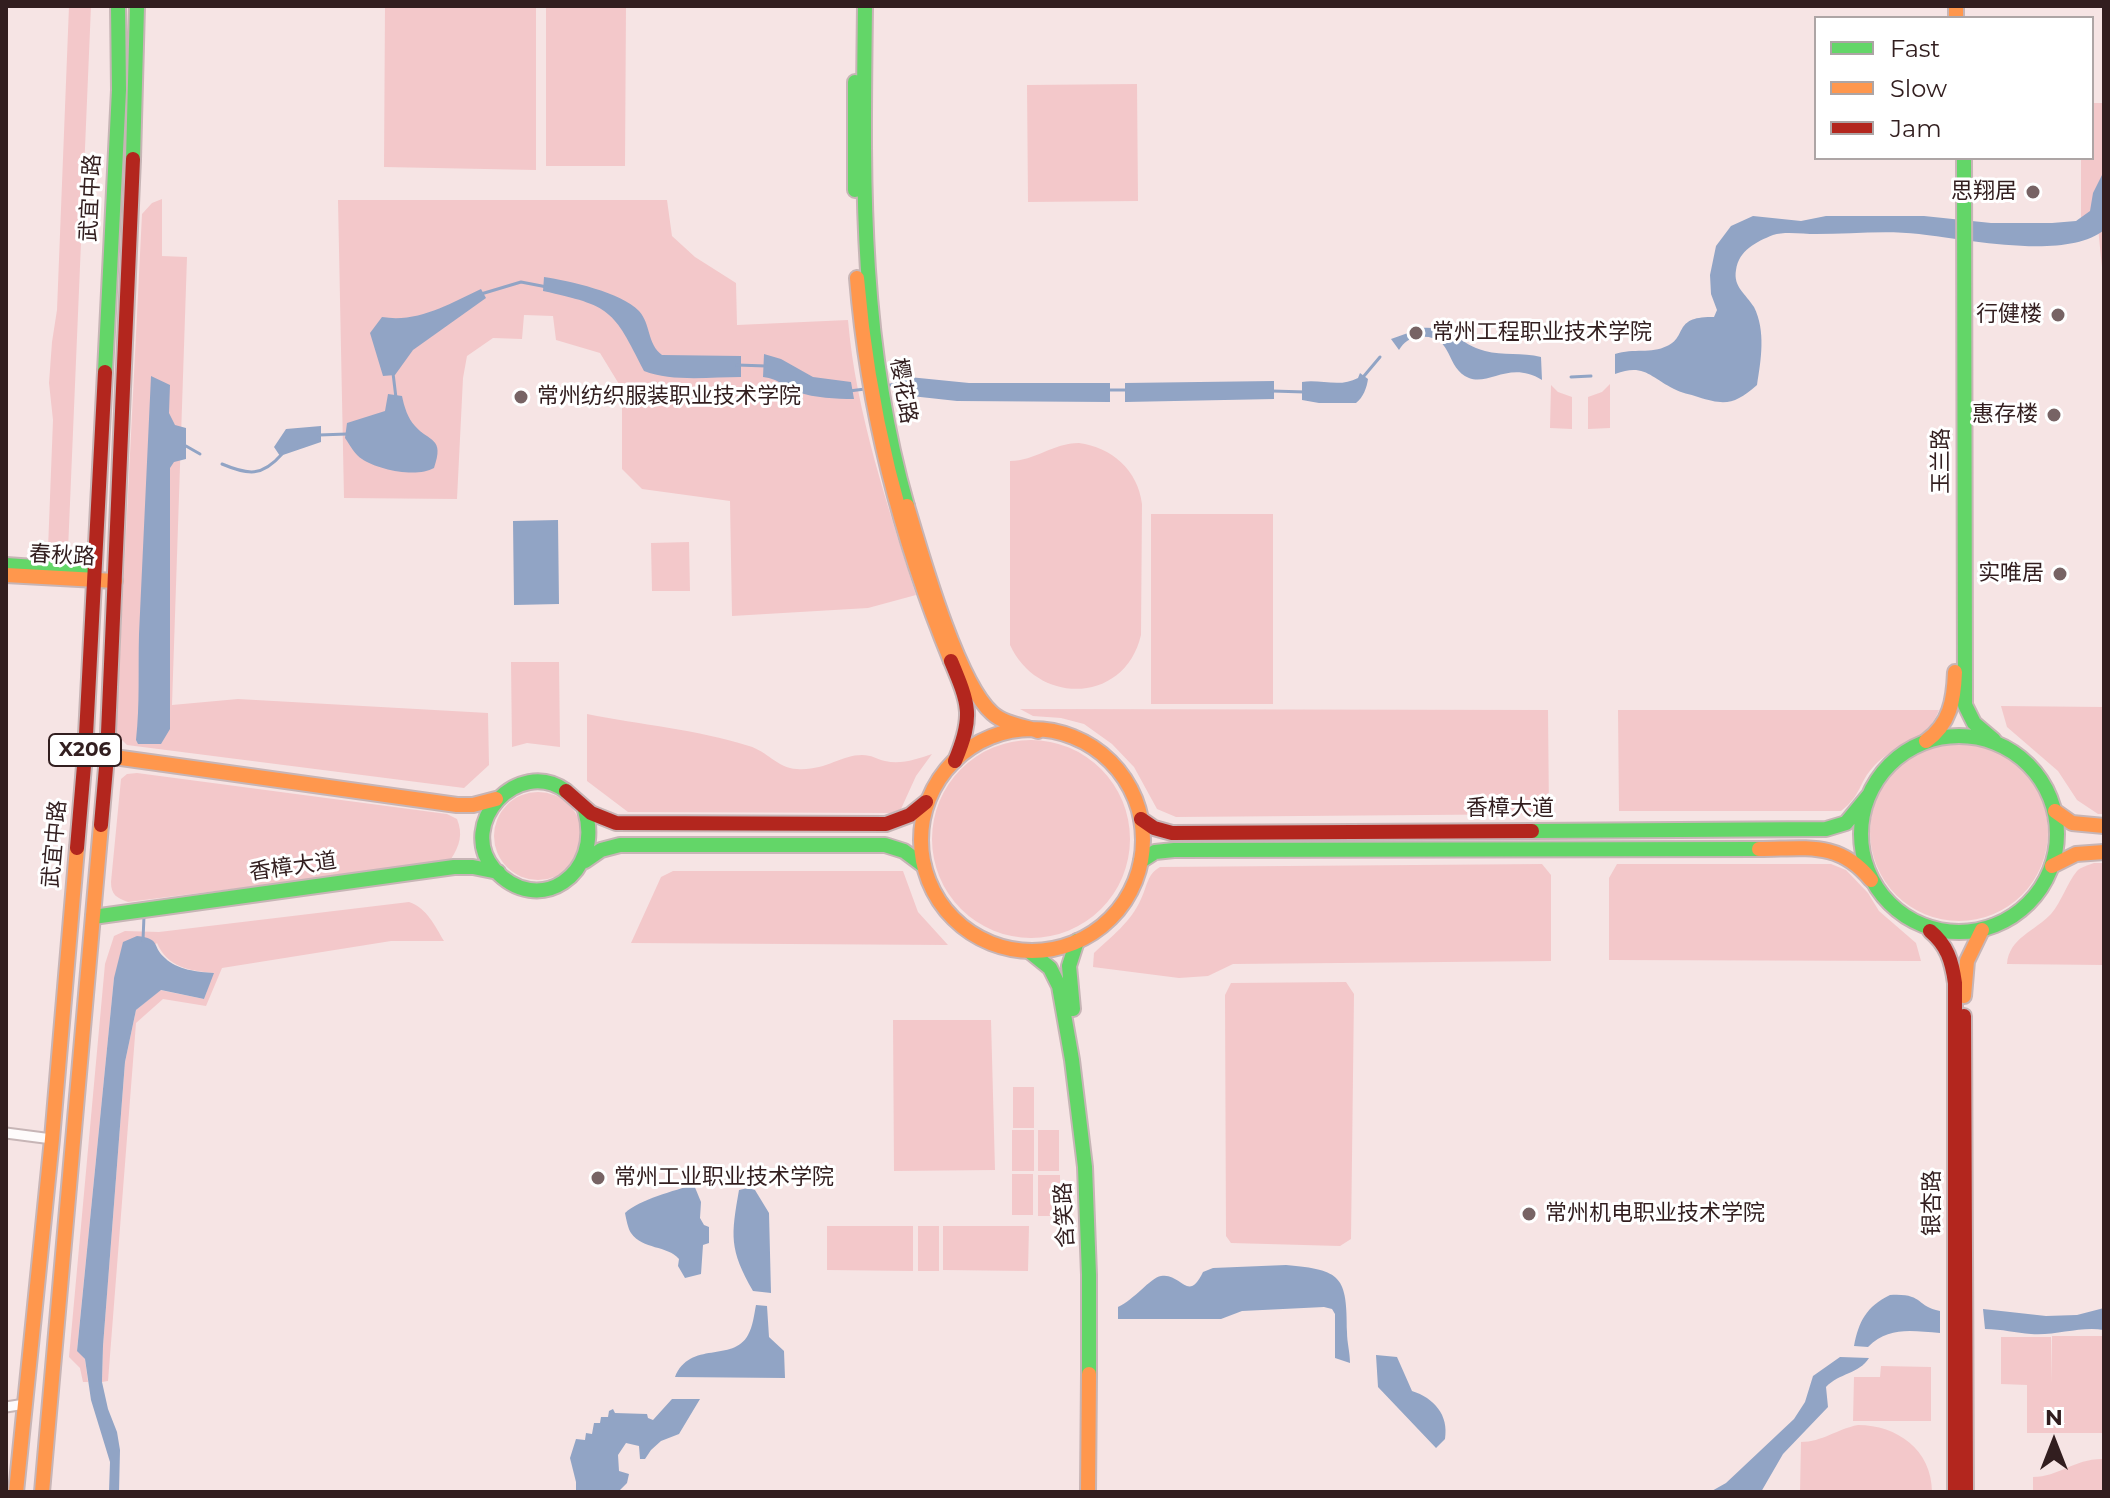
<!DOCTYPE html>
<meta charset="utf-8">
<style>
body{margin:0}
#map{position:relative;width:2110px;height:1498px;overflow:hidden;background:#f6e4e4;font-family:Montserrat,sans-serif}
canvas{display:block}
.frame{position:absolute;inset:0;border:8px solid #321e1f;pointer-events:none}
.legend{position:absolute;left:1814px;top:16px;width:280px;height:144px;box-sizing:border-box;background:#fff;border:2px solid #ada5a5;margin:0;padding:10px 14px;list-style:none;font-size:24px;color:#321e1f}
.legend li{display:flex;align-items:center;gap:16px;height:40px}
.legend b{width:40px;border:2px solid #ada5a5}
.north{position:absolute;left:2014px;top:1402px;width:80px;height:80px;-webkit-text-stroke:6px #fff;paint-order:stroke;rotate:0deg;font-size:22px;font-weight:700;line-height:32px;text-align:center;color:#321e1f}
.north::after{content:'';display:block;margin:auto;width:28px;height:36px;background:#321e1f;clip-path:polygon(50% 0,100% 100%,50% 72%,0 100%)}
</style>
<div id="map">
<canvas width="2110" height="1498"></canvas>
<div class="frame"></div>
<ul class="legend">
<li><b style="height:10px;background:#63d668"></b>Fast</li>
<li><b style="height:10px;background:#ff974d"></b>Slow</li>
<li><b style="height:10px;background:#b3261e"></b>Jam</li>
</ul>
<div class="north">N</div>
</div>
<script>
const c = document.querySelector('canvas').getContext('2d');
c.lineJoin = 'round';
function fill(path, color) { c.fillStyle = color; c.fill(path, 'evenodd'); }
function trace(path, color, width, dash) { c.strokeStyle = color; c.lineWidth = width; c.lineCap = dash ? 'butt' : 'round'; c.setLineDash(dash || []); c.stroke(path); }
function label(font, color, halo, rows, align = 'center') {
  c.font = font + ' Montserrat,"Noto Sans SC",sans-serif'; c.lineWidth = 6; c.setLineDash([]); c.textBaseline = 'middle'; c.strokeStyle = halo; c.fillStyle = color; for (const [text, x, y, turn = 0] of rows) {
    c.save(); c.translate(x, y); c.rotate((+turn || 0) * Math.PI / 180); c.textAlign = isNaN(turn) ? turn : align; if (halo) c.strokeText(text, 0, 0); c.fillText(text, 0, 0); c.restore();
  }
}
fill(new Path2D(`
 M69,6h22l-23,544 -20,-1 5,-129 -4,-37 3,-41 5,-32z
 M385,6h151v164l-152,-3z
 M546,6h80l-1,160h-79z
 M1137,84l1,117 -110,1 -1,-117z
 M2092,103h12v184l-7,-69h-16v-60h11z
 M162,199v57l25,1 -15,448 66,-6 250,14 1,52 -25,23 -337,-43 -11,-11 26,-520 10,-11z
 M338,200h329l5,36 23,21 41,26 1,42 111,-5c8,94 40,186 68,275l-48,13 -136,8 -2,-115 -88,-12 -20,-20v-80l-22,-36 -44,-13 -3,-24 -29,-1 -2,24 -29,-1 -26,18 -4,22 -6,121 -113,-1z
 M1610,384v44l-22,1v-32l14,-5z
 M1551,385l7,7 14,5v32l-22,-1z
 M1079,443c32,4 59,27 63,61l-1,131c-16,69 -103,71 -131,10v-184c25,0 43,-18 69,-18z
 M1151,514h122v190h-122z
 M689,542l1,49h-38l-1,-48z
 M511,662h48l1,85 -33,-4 -15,4z
 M2001,706l103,1v107h-6l-21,-14 -19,-29 -51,-44z
 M1020,709l528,1 1,104 -373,3 -19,-8 -23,-42 -22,-23 -28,-20 -23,-6 -28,-2z
 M1618,710h321c-11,31 -44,33 -65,56 -16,17 -12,29 -33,45h-222z
 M587,714c53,11 109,15 162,32 18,5 28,22 48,23 28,2 44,-14 65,-14 10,0 14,4 23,6 16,4 32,-2 47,-7l-16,22 -15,33 -8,4 -265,-1 -41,-31z
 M932 839a99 99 0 1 1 198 0a99 99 0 1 1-198 0Z
 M1870 832a89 89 0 1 1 178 0a89 89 0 1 1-178 0Z
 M137,773l310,41 10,5c6,15 3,26 -6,40l-11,4 -312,39c-11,-4 -17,-7 -17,-20l10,-103 6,-5z
 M494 836a44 44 0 1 1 88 0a44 44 0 1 1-88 0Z
 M2094,863h10v102l-97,-1c2,-26 28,-33 44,-50 11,-13 16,-31 26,-43 4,-4 12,-6 17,-8z
 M1542,864l9,11v86l-318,3 -25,12 -29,2 -86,-11 1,-14c17,-16 37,-31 47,-54 6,-12 6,-25 19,-32z
 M1617,864h214l15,6 22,23 11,18 37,32 5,18 -312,-1v-82z
 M673,871h230l15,41 30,33 -317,-2 30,-66z
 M409,902c18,6 26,24 35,39h-53l-169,27 -16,38 -43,-7 -27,24 -28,358 -6,1 1,-36 22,-284 11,-52 24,-20 44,9 9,-26c-23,-2 -46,-6 -56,-30l-43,35 -37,372 8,9 3,23h-5l-3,-14 -11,-11 36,-393 9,-28 11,-5 34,1z
 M1346,982l8,12 -3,245 -11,7 -109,-3 -5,-7 -1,-241 6,-12z
 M893,1020h98l4,150 -101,1z
 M1013,1087h21v41h-21z
 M1012,1130h22v41h-22z
 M1038,1130h21v41h-21z
 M1012,1174h21v41h-21z
 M1038,1175h22v41h-22z
 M827,1226h86v45l-86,-1z
 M918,1226h21v45h-21z
 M943,1226h86l-1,45 -85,-1z
 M2052,1336h52v97h-77v-48l-26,-1v-47h50l1,47z
 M1881,1366l50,1v54h-78l1,-44h26z
 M1858,1425c39,0 74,25 74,67h-132l1,-50c21,0 36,-13 57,-17z
 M2104,1459v33h-71v-15c26,0 42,-19 71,-18z`), '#f3c8ca');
fill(new Path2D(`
 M2104,171v59c-38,31 -138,9 -185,4 -33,-4 -69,0 -103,0 -13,0 -31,-3 -43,1 -17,7 -34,15 -37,35 -3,17 10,24 18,37 12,24 7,53 3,78 -22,19 -31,21 -59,12 -8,-3 -17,-4 -24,-8 -24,-12 -30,-26 -59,-15v-20c19,-6 36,0 52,-8 21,-9 5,-30 47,-29l3,-7 -6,-16 -1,-19 6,-29 15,-20 22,-10 48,5 25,-5h98l67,7h61l24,-2 14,-10 3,-18z
 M544,277c25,4 77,15 95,34 12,13 8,33 23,44l79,1v21c-31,0 -69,5 -97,-6 -31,-62 -33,-65 -101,-80z
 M481,289l5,9 -73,52 -18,25 -12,1 -13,-43 12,-16c36,6 67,-13 99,-28z
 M1422,328c33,-2 35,16 63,23 18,5 37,1 56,6l1,23c-32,-20 -53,6 -73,-2 -25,-10 -14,-44 -50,-41 -10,1 -15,5 -20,13l-8,-11z
 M764,354l17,5 32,18 38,5 3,17c-19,0 -38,-1 -57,-7 -14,-5 -17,-13 -34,-15z
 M1360,373l8,6c-1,8 -5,19 -12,24h-37l-17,-3v-18c19,-3 38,6 56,-4z
 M151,376l19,9 -1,28 6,12 11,3v31l-12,3 -4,6v261l-9,15h-23l-2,-4c4,-36 2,-70 3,-106z
 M899,376l70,7h141v19l-153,-1 -55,-6z
 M1274,381v18l-149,3v-19z
 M388,394l14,2c2,10 6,23 13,30 14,16 30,11 19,42 -17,10 -56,2 -72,-9 -7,-4 -12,-14 -17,-21l2,-15 38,-12z
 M321,426v16l-41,14 -6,-9 12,-18z
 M558,520l1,84 -45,1 -1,-84z
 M137,936c25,3 14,10 28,22 12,12 33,14 49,15l-10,26 -43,-9 -25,20 -11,52 -22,284 -1,36 6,27 9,23 3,18 -1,42h-10l1,-30 -19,-62 -6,-41 -8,-8 37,-373 9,-36z
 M694,1185l7,17 -1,16 4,7 5,2v16l-6,2 -2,29 -16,4 -7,-12 1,-7c-12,-14 -36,-9 -48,-26 -3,-4 -5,-15 -6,-20 14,-13 50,-23 69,-28z
 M748,1188l7,2 14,23 2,80 -18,-2c-24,-42 -22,-55 -14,-101z
 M1286,1265c56,5 61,11 61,67 0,11 3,20 3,31l-15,-5v-44l-3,-5 -8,-2 -82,4 -21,8h-103v-12c16,-7 32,-29 43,-31 20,-4 27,28 42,-4l10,-4z
 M1890,1295c34,-2 25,11 50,16v22c-28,-2 -51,-7 -72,14l-14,-1c5,-25 12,-39 36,-51z
 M756,1305l11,1 2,31 15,14 1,27 -110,-1c15,-37 58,-14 73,-42 5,-9 6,-20 8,-30z
 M2104,1308v22c-24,-4 -48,6 -73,4 -15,-1 -29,-5 -46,-5l-2,-20 63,7 31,-1z
 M1376,1355l21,2 15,34c22,7 37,24 33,48l-9,9 -58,-61z
 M1840,1357l29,1c-10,16 -30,15 -43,29l2,20 -45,47 -22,38h-51l16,-9 68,-64 11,-17 8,-26z
 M672,1399h28l-21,35 -18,7 -10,9 -6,9h-5l-1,-13 -13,-3 -8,12 1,16 10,3 -2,9 -9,9h-42v-10l-6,-24 6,-19 9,1 1,-7 6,1 2,-11h6l1,-6h7l1,-6 4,-2 2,4 32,1 1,4 5,2z`), '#91a4c5');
trace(new Path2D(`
 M481,294l40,-12 26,5
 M737,365l29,1
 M393,373l3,25
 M1364,376l16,-19
 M1571,377l20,-1
 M885,386l16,-3
 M1108,390h21
 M849,391l16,-2
 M1272,391l33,1
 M319,435l28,-1
 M186,446l14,8
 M222,464c26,11 40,13 60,-10
 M143,940l1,-24`), '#91a4c5', 3);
const street = new Path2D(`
 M6,1133l46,6
 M6,1407l19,-3`);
const fast = new Path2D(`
 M865,6c-2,173 -6,332 42,500
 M855,82v108
 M1964,158l1,547 9,18 20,17
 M133,159l4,-153
 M105,372l14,-282 -1,-84
 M6,565l87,6
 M1861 834a98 98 0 1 1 196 0a98 98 0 1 1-196 0Z
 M566,791c-48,-35 -110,33 -72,78 44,50 110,5 91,-59
 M1532,831l294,-2 20,-6 23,-28
 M585,861l16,-11 19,-5h265l19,6 20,15
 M1141,861l14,-9 19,-2 585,-1
 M93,917l361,-50h19l25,5
 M1029,951l21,17 9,18 13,74 13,107 4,108v99
 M1073,1009l-4,-43 8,-25`);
const slow = new Path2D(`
 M1956,6v12
 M857,278c11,133 43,259 94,383
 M907,506c14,47 50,176 85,207 12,11 31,13 46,18
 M6,575l109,6
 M921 840a111 111 0 1 1 222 0a111 111 0 1 1-222 0Z
 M1926,741c24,-17 28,-41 29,-69
 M107,756l350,49h16l23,-6
 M2055,811l17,12 32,3
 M1759,849c46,0 80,-9 112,31
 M2052,866l24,-12 28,-2
 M1964,996l3,-35 15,-31
 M16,1492l36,-353 25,-291
 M42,1492l59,-667
 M1088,1492l1,-118`);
const jam = new Path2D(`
 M951,661c18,43 23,55 4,100
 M566,791l25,22 25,10 270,1 24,-9 16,-13
 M1141,819l13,9 18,5 360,-2
 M101,825l6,-69 26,-597
 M77,848l8,-94 20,-382
 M1930,931c17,14 22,30 25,52v509
 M1964,1016l2,476`);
trace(street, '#c7b5b6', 13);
trace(fast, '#c7b5b6', 18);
trace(slow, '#c7b5b6', 18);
trace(jam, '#c7b5b6', 18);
trace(street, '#fefbfb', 9);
trace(fast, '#63d668', 14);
trace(slow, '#ff974d', 14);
trace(jam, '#b3261e', 14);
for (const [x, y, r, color] of [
 [2033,192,8,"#776364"],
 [2058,315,8,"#776364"],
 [1416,333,8,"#776364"],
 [521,397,8,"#776364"],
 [2054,415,8,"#776364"],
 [2060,574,8,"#776364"],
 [598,1178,8,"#776364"],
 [1529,1214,8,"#776364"]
]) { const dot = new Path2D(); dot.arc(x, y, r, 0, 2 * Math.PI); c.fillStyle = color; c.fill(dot); trace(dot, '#fff', 3); }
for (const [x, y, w] of [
 [85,750,72]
]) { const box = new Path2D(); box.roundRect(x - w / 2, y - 16, w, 32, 6); c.fillStyle = '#fff'; c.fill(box); trace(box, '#321e1f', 2); }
label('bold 20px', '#321e1f', null, [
 ["X206",85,750]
]);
label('22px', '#321e1f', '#fff', [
 ["思翔居",2017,192],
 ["行健楼",2042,315],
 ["常州工程职业技术学院",1432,333,"left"],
 ["常州纺织服装职业技术学院",537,397,"left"],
 ["惠存楼",2038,415],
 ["实唯居",2044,574],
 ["常州工业职业技术学院",614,1178,"left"],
 ["常州机电职业技术学院",1545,1214,"left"]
], 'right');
label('22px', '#321e1f', '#fff', [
 ["武宜中路",91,198,-87],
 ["樱花路",903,391,80],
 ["玉兰路",1942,461,-90],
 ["春秋路",62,556,3],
 ["香樟大道",1510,809],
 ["武宜中路",55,844,-85],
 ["香樟大道",293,867,-8],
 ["银杏路",1933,1203,-90],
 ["含笑路",1065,1215,-93]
]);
</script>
